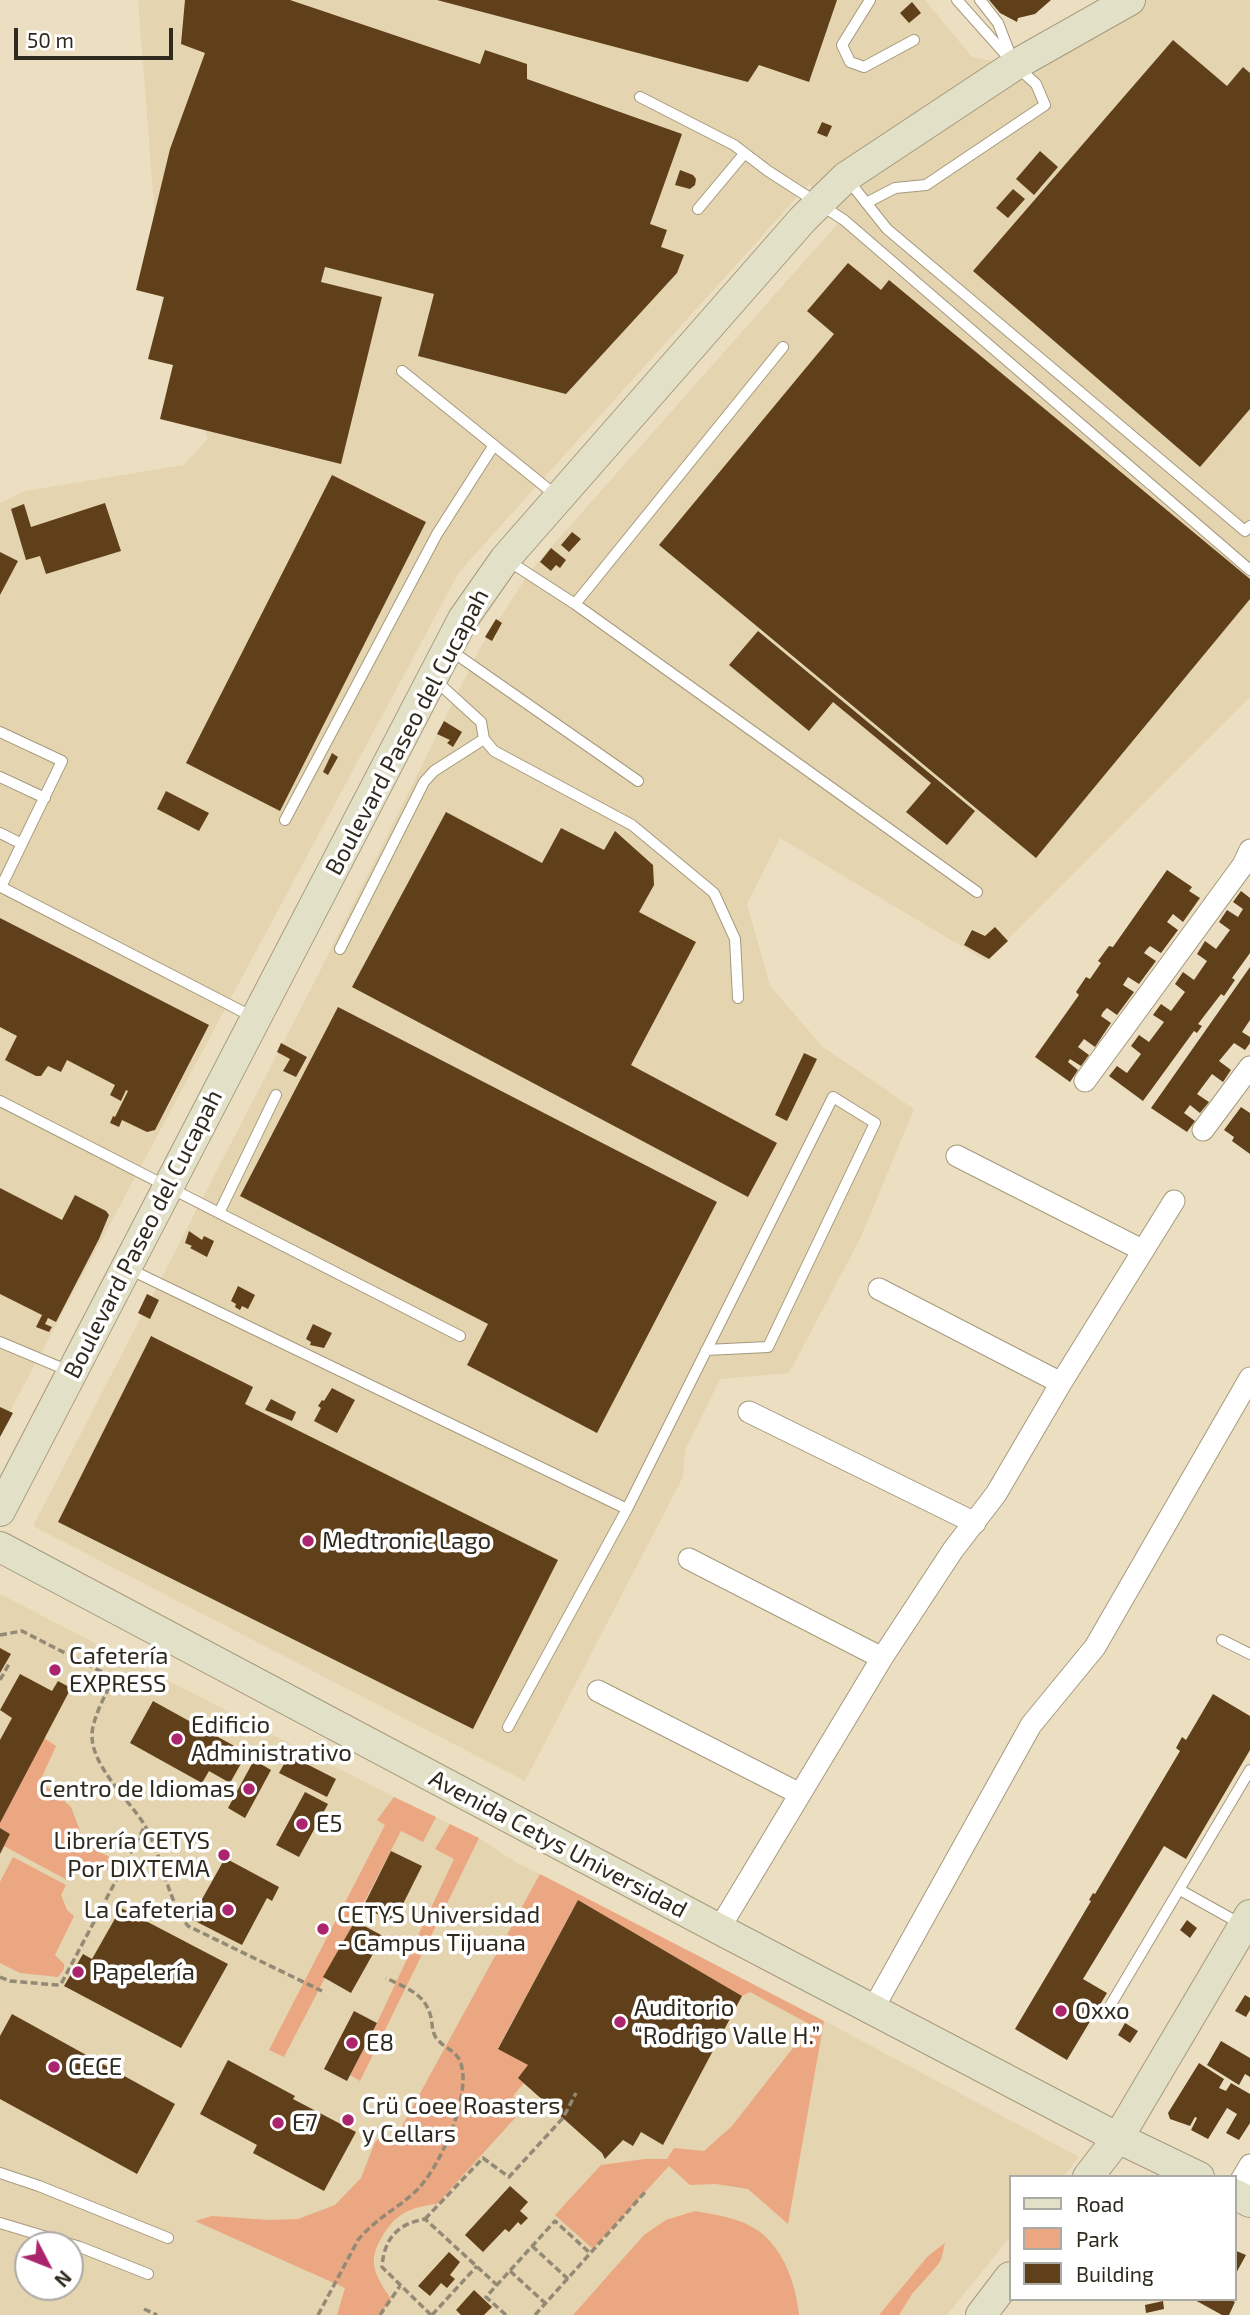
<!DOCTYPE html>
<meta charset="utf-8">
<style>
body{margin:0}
#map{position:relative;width:1250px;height:2315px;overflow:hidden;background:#ecdfc1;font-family:"Exo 2",sans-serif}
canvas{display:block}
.legend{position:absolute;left:1009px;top:2175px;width:228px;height:126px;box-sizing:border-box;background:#fff;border:2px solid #abaaa5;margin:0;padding:9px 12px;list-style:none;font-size:21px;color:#2e2a1e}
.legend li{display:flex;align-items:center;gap:14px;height:35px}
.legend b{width:35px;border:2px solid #abaaa5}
.north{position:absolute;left:14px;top:2231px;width:70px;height:70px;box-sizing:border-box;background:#fff;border:2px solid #abaaa5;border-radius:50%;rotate:132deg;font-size:19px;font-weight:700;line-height:28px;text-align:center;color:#2e2a1e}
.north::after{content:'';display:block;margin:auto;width:24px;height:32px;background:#aa256d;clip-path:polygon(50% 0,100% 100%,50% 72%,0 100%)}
.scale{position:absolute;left:14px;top:28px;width:159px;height:32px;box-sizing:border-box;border:4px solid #2e2a1e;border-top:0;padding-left:9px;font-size:21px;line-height:24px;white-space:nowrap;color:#2e2a1e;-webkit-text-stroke:5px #fff;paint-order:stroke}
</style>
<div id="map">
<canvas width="1250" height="2315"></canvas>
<ul class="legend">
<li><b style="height:9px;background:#e2e1c7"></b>Road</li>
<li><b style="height:19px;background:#eba781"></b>Park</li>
<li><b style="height:19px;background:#5f401a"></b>Building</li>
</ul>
<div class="north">N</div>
<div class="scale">50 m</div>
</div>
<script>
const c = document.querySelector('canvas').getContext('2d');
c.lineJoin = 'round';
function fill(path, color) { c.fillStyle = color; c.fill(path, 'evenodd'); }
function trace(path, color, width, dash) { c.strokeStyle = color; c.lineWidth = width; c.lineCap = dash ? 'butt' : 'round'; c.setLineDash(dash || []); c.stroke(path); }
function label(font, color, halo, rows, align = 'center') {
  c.font = font + ' "Exo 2",sans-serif'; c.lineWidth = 7; c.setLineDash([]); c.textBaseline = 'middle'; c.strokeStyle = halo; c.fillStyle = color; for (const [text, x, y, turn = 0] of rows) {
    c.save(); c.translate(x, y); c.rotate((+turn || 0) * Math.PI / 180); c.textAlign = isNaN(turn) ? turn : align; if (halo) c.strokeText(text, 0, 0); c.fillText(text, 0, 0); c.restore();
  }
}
fill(new Path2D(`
 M138,0h787l47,57 43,8 115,-65h120v697l-264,264 -206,-123 -33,66 23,82 53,61 91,62 -53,128 -72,136 -69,6 -35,71 -2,27 -158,304 -492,-255 284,-549 163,-329 51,-78 309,-349 -31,-37 -350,388 -456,852h-3v-921l25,-12 159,-26 24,-27 -44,-106z
 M0,1594l394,203 85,41 35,23 292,150 273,146 -16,20h-53v60l-63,78h-947zM28,2245h42v42h-42z`), '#e4d4b0');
fill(new Path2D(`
 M44,1738l12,8 -16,35 31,26 12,32 15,12 23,12 -5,8c-18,-3 -34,-5 -47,10l-65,-35 6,-12 -10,-6v-5z
 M394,1797l42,20 -13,25 -22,-11 -117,226 -15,-7 116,-225 -8,-5z
 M450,1824l29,14 -119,243 -10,-6 27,-52 77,-164 -19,-10z
 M13,1857l53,28 -5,10 6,15 7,6 -19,39 9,9v5l-6,8 -38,-4 -20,-10v-81z
 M540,1874l284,147 -36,203 -40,-35 -32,-5 -26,1 -21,-19 -76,83 -38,-34 46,-50 44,-6h22l7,-11 30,3 28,-25 79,-101 -61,-33 -8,4 -164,-96 -80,148 30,17 -4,18 -11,13 12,11 -88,97c-27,3 -42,10 -55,33 -5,8 -9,17 -8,27 1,12 10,25 17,35l-11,16h-43l8,-27 -150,-67 17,-5 57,4 29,-1 37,-14 26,-27 14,-36 7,-7 13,4z
 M695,2211c21,4 45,7 62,19 27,18 39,55 42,85h-226l71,-80 22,-15z
 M945,2243l-4,17 -5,7 -24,27 -13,21h-20l49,-59z`), '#eba781');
fill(new Path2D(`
 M185,0h105l190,64 5,-14 42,14v15l155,55 -32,90 17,6 -6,17 23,8 -7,18 -111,121 -148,-38 16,-62 -109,-27 -4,15 61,15 -41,167 -181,-45 13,-54 -25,-6 16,-62 -28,-7 34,-141 35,-96 -24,-9z
 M437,0h400l-28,82 -50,-17 -11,17z
 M989,0h62l-16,14 -17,4 -1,4 -17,-9z
 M912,2l9,11 -12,10 -9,-10z
 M1173,40l54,46 16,-19 7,6v336l-50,58 -227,-196z
 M822,122l10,4 -5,11 -10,-4z
 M1040,151l18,16 -24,28 -18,-16z
 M680,170l13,5 3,4 -1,6 -5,4 -15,-4z
 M1013,189l12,10 -17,19 -12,-10z
 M848,263l33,27 8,-10 361,299v20l-214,259 -377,-313 175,-211 -27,-23z
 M332,475l94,47 -146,289 -94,-48z
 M105,503l16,48 -75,23 -6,-18 -14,4 -15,-51 13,-5 7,23z
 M572,532l9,7 -12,13 -8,-7z
 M551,548l15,12 -6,8 -4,-3 -5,6 -11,-9z
 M0,552l18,9 -18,34z
 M496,619l6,4 -10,18 -7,-4z
 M758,631l217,180 -28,34 -41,-33 25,-29 -98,-81 -24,29 -80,-66z
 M444,721l18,11 -9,15 -6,-4 3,-3 -13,-6z
 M332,753l6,4 -10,18 -5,-3z
 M166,791l43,22 -10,18 -42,-22z
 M446,812l96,51 19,-35 43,22 11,-19 38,34 1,20 -15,27 57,30 -65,123 146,78 -29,54 -396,-210z
 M1167,870l25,17 -3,4 11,7 -17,24 -10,-8 -6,8 11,8 -17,23 -11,-7 -3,3 -3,4 12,8 -17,23 -11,-7 -5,8 11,7 -17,23 -10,-7 -4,4 -2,4 10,7 -16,24 -11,-8 -6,8 11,8 -8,11 -11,-7 -2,3 10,8 -8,12 -35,-25 44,-62 -3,-3 10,-15 4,2 11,-16 -3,-2 11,-15 4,1z
 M1241,891l9,7v55l-18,25 3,2 -11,16 -3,-2 -23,30 4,2 -5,7 -3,-2 -51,70 -34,-25 8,-10 10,7 14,-19 -10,-8 8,-11 10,7 15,-20 -11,-7 8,-11 10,7 14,-19 -10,-8 8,-12 11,8 13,-19 -10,-7 8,-13 11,8 14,-19 -11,-8 8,-12 11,7 5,-8 -10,-7z
 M0,918l209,107 -54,105 -8,2 -25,-12 -3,7 -9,-4 3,-7 2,1 13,-26 -2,-1 -5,11 -11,-6 5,-10 -48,-25 -6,12 -13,-6 -7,10h-5l-31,-16 12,-24 -17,-9z
 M995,927l13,14 -19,18 -25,-14 8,-15 13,6z
 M1250,967v53l-8,12 8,5v6l-5,7 -11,-7 -15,18 12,9 -8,12 -11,-8 -15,20 12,8 -9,11 -10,-8 -6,8 11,8 -8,11 -36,-24z
 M338,1007l379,195 -120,231 -130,-68 21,-41 -248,-128z
 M281,1043l26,14 -11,20 -13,-6 7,-12 -13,-7z
 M804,1053l13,6 -30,62 -12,-6z
 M1241,1107l9,6v41l-18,-13 2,-4 -10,-7z
 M0,1188l62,32 13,-25 31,16 3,4 -10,24 -43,83 -8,-4 -3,6 7,3 -3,5 -13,-5 6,-12 -42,-21z
 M189,1231l13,9 2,-4 10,5 -7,16 -17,-9 2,-2 -7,-3z
 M238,1286l17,9 -7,14 -6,-3 -2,4 -5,-3 1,-3 -5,-3z
 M147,1294l12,6 -9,19 -12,-6z
 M313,1324l19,9 -8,15 -14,-3 1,-3 -5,-3z
 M151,1336l102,51 -8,17 313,156 -85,169 -415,-207z
 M332,1388l23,12 -18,33 -23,-12 7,-13 -3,-2 4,-6 2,1z
 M271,1399l25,13 -4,9 -27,-11z
 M0,1407l13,6 -13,24z
 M0,1648l11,6 -11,19z
 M20,1674l32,17 6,-10 13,7 -71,135v-83l12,-22 -12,-8z
 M1213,1694l37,22v34l-64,109 -22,-13 -81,133 24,14 -40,67 -52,-31 76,-128 -2,-1 4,-7 2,1 85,-143 -4,-3 6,-11 4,3z
 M153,1701l94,52 -17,30 -21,-12 -7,12 -72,-40z
 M289,1755l47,24 -9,18 -48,-24z
 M254,1760l17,10 -26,48 -17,-10z
 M305,1792l23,12 -29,53 -23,-12z
 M0,1828l10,6 -10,20z
 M391,1851l31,15 -28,56 -31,-15z
 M225,1858l54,29 -7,14 -5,-3 -25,47 -51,-26z
 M578,1900l164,96 -79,149 -22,-13 -8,14 -10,-6 -18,19 -3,-6 -84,-75 10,-13 -30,-16z
 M121,1908l107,56 -47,84 -117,-62 19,-32 9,5z
 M1187,1920l10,8 -7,10 -10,-8z
 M355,1921l28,15 -32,57 -28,-16z
 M1245,1995l5,3v12l-4,7 -11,-6z
 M354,2011l23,12 -30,58 -23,-12z
 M12,2014l163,90 -38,70 -137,-75v-63z
 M1125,2023l13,8 -8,12 -12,-8z
 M1221,2041l29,17v19l-5,-3 -6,11 -32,-20z
 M228,2060l67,36 -2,3 63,33 -32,59 -71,-38 4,-8 -57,-31z
 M1199,2063l25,16 -5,9 7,3 5,-8 19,11v29l-11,17 -13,-7 11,-19 -10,-6 -19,31 -17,-9 6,-12 -2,-1 -5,9 -20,-7 -2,-6z
 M510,2186l18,16 -8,9 8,7 -7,7 -3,-3 -9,10 -4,-3 -22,23 -18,-17z
 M1234,2250l12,5 -12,22z
 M449,2252l11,10 -10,13 5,4 -8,9 -6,-5 -11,13 -12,-10z
 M474,2290l18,17 -8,8h-23l-5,-5z
 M1193,2299h36l6,3 -6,13h-7z
 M1163,2301l1,8 -18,4 -1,-8z`), '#5f401a');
const lane = new Path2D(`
 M870,0l-28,45 8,17 14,5 50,-27
 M980,0l18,23 14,36
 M640,97l94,48 34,26 76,49 406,350
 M848,180l39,49 358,302 5,-5
 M866,203l29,-15 31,-3 119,-80 -9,-21 -21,-19 -58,-65
 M698,209l46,-55
 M402,371l156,126
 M507,560l68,44 402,288
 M575,604l208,-257
 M450,650l188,131
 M435,680l46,42 3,17 10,12 138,74 82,68 21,46 3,59
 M0,732l62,29 -61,126 252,130
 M0,777l45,21
 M285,820l152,-286 57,-89
 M0,833l22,11
 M340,949l84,-167 10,-11 50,-32
 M0,1101l460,235
 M219,1213l57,-118
 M129,1269l498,240
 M0,1342l69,29
 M1222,1640l28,14
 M508,1727l119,-218 206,-412 42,26 -107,224 -62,3
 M1180,1890l61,34
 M1107,2011l143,-241
 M0,2173l39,13 129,52
 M0,2223l80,24 68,27`);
const street = new Path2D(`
 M1085,1081l158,-216 7,-15
 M1203,1130l47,-63
 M957,1156l185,94
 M879,1289l182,94
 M749,1412l226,111
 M689,1559l193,99
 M598,1691l202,103
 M719,1929l163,-271 71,-108 43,-56 65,-111 113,-182
 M873,2009l158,-284 64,-78 155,-269
 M1234,2192l16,-27`);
const secondary = new Path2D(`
 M0,1511l463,-892 42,-60 298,-340 43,-42 169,-112 115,-65
 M0,1547l719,382 399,209 81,39
 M1088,2177l30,-39 132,-223
 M1234,2194l16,8
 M981,2315l29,-38`);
trace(lane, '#a5997d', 12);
trace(street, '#a5997d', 23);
trace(secondary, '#a5997d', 32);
trace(new Path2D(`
 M0,1635l22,-4 92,47c-8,15 -23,43 -22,59 1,30 36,62 52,87 19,31 21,72 44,102l134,65
 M0,1680l9,-16
 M0,1977l10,4 47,4 4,-1 84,-158
 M425,2219l58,-61 26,19 54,-59 13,-25
 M532,2246l36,33
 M510,2271l35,32
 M144,2309l13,6
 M318,2315l40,-75c19,-23 41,-32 60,-51 23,-24 55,-96 42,-128 -5,-11 -16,-13 -23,-22 -6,-7 -4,-17 -7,-25 -6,-21 -26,-27 -44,-36
 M380,2315l20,-29
 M431,2315l-49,-48c2,-28 15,-43 43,-48l72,66
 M432,2315l45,-49
 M506,2315l-20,-18 69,-76 36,33
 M535,2315l111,-124`), '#938a75', 3.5, [7, 3.5]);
trace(lane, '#fff', 10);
trace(street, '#fff', 21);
trace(secondary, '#e2e1c7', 30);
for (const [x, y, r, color] of [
 [308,1541,7,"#aa256d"],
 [55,1670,7,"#aa256d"],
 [177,1739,7,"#aa256d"],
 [249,1789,7,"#aa256d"],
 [302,1824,7,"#aa256d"],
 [224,1855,7,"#aa256d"],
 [228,1910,7,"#aa256d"],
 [323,1929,7,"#aa256d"],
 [78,1972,7,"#aa256d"],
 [1061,2011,7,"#aa256d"],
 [620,2022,7,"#aa256d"],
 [352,2043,7,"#aa256d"],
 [54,2067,7,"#aa256d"],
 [348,2120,7,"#aa256d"],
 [278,2123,7,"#aa256d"]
]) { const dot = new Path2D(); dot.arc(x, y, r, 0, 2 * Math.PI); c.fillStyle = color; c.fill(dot); trace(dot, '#fff', 2.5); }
label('24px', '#2e2a1e', '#fff', [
 ["Boulevard Paseo del Cucapah",407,732,-62],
 ["Boulevard Paseo del Cucapah",143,1234,-63],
 ["Avenida Cetys Universidad",558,1844,28]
]);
label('24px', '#2e2a1e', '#fff', [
 ["Medtronic Lago",322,1541],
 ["Cafetería",69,1656],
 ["EXPRESS",69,1684],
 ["Edificio",191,1725],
 ["Administrativo",191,1753],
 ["Centro de Idiomas",235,1789,"right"],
 ["E5",316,1824],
 ["Librería CETYS",210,1841,"right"],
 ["Por DIXTEMA",210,1869,"right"],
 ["La Cafeteria",214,1910,"right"],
 ["CETYS Universidad",337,1915],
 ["- Campus Tijuana",337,1943],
 ["Papelería",92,1972],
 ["Auditorio",634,2008],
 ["“Rodrigo Valle H.”",634,2036],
 ["Oxxo",1075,2011],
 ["E8",366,2043],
 ["CECE",68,2067],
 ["Crü Coee Roasters",362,2106],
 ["y Cellars",362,2134],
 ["E7",292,2123]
], 'left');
</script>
